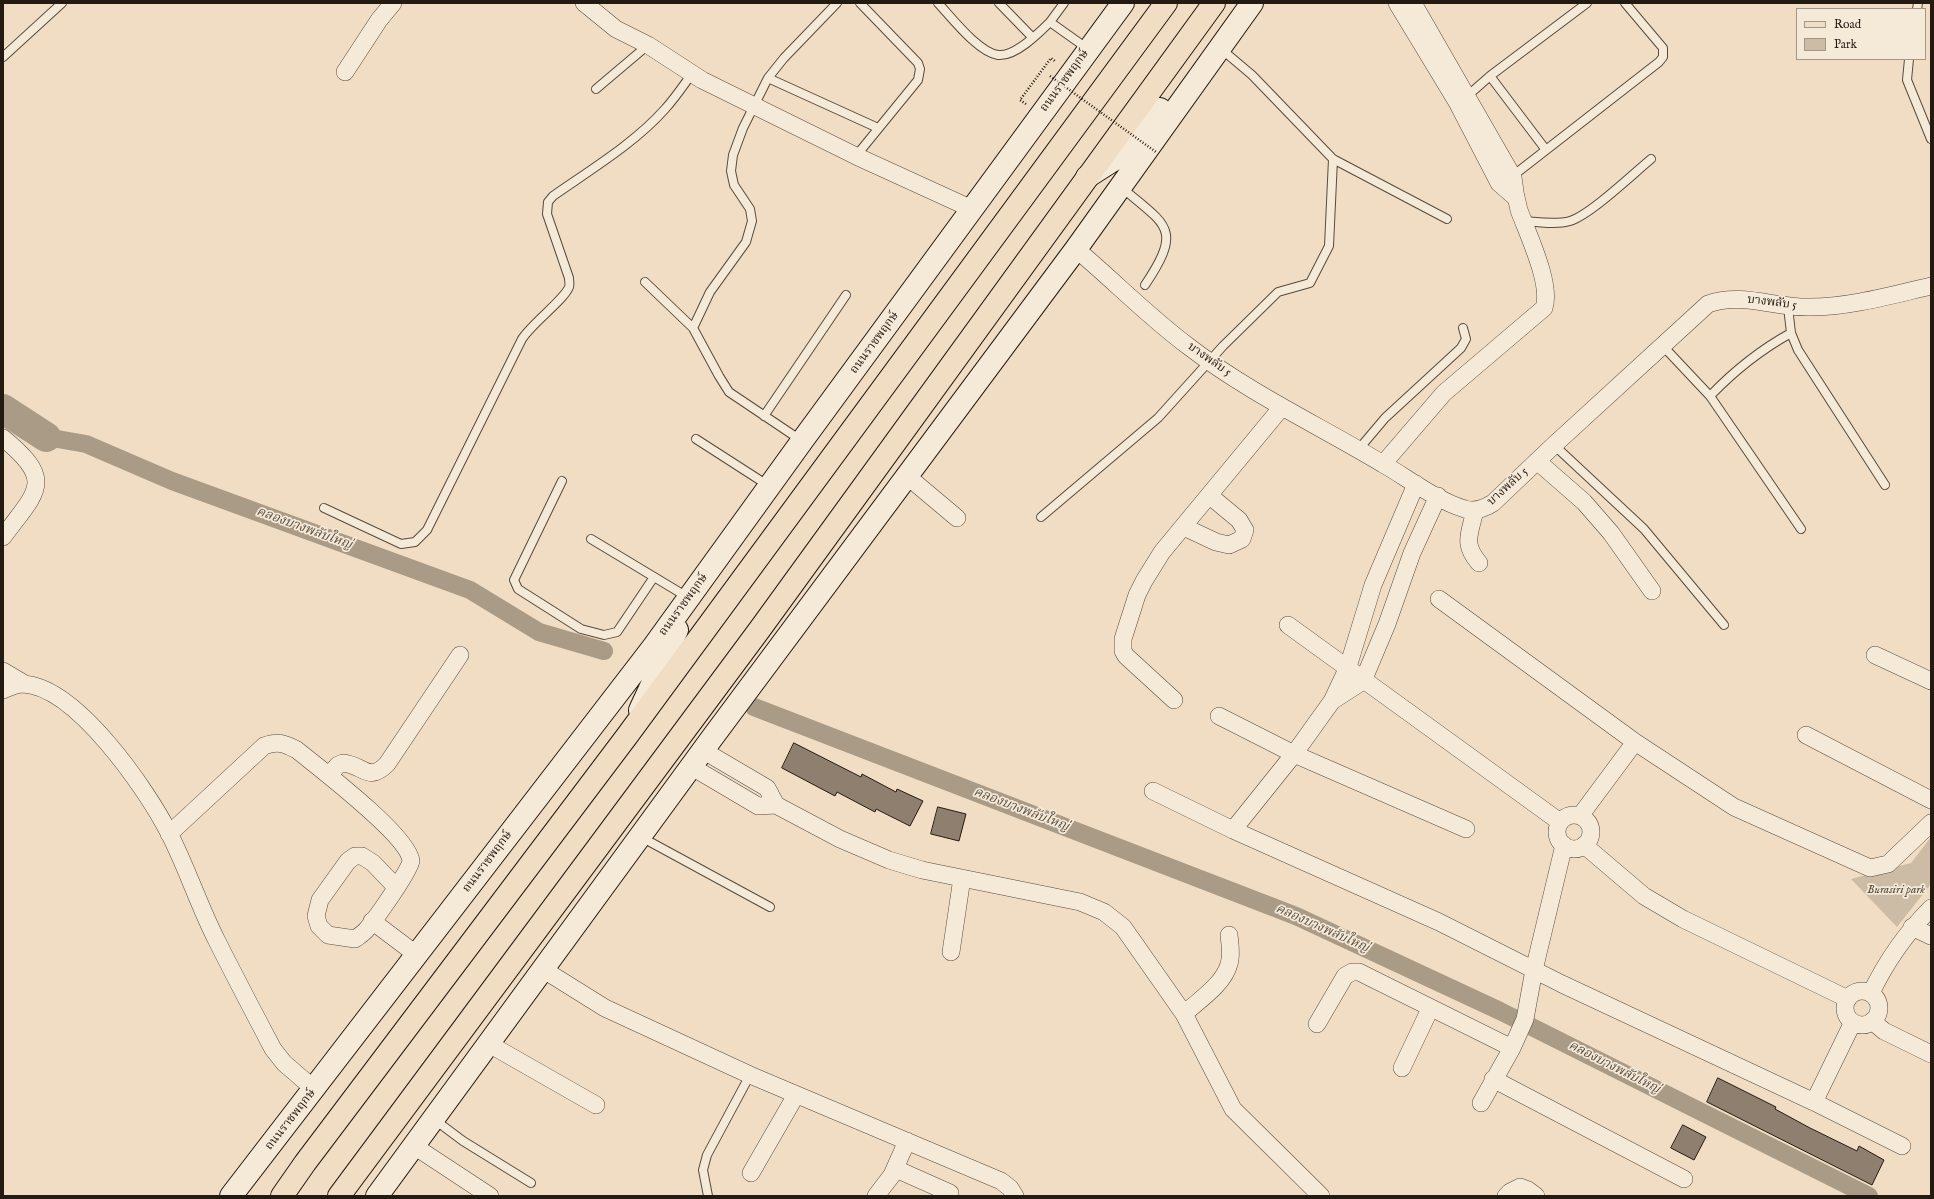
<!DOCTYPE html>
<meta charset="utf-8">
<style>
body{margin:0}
#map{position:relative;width:1934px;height:1199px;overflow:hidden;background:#f0ddc3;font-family:"IM FELL English",serif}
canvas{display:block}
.frame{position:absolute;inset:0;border:4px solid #231a12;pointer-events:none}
.legend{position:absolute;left:1796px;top:8px;width:130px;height:52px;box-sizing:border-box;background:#f5e9d8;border:1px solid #a19689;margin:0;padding:5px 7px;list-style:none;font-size:12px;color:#231a12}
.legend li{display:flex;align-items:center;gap:8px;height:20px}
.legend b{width:20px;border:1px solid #a19689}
</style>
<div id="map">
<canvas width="1934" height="1199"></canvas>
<div class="frame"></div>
<ul class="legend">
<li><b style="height:5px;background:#f0ddc3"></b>Road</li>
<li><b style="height:11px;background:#cdbca5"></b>Park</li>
</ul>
</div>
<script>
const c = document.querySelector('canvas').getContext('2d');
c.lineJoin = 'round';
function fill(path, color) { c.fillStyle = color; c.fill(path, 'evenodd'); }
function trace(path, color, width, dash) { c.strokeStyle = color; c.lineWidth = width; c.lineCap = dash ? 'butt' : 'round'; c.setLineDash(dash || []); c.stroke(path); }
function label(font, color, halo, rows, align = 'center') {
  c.font = font + ' "IM FELL English","Noto Serif Thai",serif'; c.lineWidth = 3.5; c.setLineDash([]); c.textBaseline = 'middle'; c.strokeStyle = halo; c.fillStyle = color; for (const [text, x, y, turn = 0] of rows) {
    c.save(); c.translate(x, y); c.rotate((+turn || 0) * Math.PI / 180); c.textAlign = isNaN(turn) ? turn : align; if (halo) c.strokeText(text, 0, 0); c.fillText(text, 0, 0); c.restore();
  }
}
fill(new Path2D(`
 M1931,837v47l-34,43 -46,-48 60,-16z`), '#cdbca5');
trace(new Path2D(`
 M46,437l40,7 86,37 298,109 69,42 65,19
 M754,707l542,209 204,95 369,185`), '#aa9b87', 18);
trace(new Path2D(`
 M3,409l43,28`), '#aa9b87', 30);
const building = new Path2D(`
 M794,743l67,34 1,-3 34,18 1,-3 26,12 -13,25 -34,-17 -1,3 -38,-20 -2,4 -53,-28z
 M938,807l28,7 -7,27 -28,-7z
 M1718,1078l58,29 -1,2 35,19 47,23 2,-5 25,14 -12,25 -165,-83z
 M1683,1125l23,12 -12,23 -23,-12z`);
fill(building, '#8e7f6e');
trace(building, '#231a12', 1);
const lane = new Path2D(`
 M938,3c14,15 40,49 60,52 17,2 41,-22 52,-33l38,27
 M999,3l34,35
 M1587,3l-97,73 56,74 113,-88 4,-5v-9l-38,-45
 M1917,9l1,-6
 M1050,22l14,-19
 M1220,48l32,27 81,84 114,60
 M3,57l59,-54
 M1909,59l-2,21 24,59
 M768,78l110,50
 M596,89l52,-44
 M1465,98l25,-22
 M856,156l62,-76 2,-11 -2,-6 -58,-60
 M1510,178l36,-28
 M1121,187c46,39 62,41 24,98
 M1524,221c14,1 32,4 46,0 20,-6 63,-47 81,-62
 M645,282l48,46
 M1788,307l3,26 7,17 87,135
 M1662,345l48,51 91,133
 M1710,396c24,-25 50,-46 81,-63
 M764,416l82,-121
 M696,439l73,47
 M802,441l-73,-49 -10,-16 -26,-48 17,-36 36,-50 6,-21 -2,-12 -16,-24 -3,-14 2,-16 10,-27 25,-50 16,-20 53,-55
 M1554,445l90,84 80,96
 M1358,450l27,-32 76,-70 5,-9 -3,-11
 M562,481l-48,99 4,9 63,40 23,6 13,-3 37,-55
 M324,508l77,36 14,-2 12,-12 95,-191c10,-16 42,-39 47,-52 1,-2 0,-6 0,-9l-22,-64 1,-12 5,-6c37,-26 82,-53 112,-87 10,-11 18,-23 26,-34
 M1041,517l117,-99 65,-72 55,-54 32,-9 19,-37 4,-87
 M591,539l98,59
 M641,837l129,70
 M435,1120l28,21 68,42
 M708,1196l-5,-26 4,-15 43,-80`);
const street = new Path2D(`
 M584,3l32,26 32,16 54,35 154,76 116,53
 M1397,3l60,99 42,81 16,14
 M345,72l34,-52 14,-17
 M1076,249c38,32 73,68 112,97 61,47 130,79 195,118 23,13 56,38 82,45 10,3 20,-1 28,-6l61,-58 154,-141c33,-12 68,4 102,3 41,0 82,-12 121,-21
 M3,438c53,43 34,53 0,99
 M1537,461l47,41 27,31 41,58
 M1383,464l61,-71 100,-85c8,-24 -16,-73 -25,-98 -3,-11 -5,-22 -6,-33l-100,-174
 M907,476l50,42
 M1475,510c-5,24 -13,33 4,53
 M1184,527l32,15 13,3 13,-6 3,-9 -6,-10 -29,-24
 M1439,599l196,143 99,65 136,61 18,-4 43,-41
 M1288,625l272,197
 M1875,655l56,26
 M3,671l22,13
 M3,690c7,-3 13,-6 20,-6 53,2 124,106 146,149 18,35 30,73 48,108 18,36 37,72 56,108l11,14 30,26
 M1174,700l-48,-44 -3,-5v-12l14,-44 7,-14 18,-29 120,-145
 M1332,701l31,-20 24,-57 25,-71 26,-57
 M1219,716l75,38 172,75
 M1806,735l125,65
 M704,751l63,37 9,17
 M692,767l66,39 18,-1 64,34 49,21 33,10 158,32 24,10 19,15 61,87 49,95 88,87
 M329,775l9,-10 5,-2c21,2 25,20 44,1l73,-109
 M1153,791l80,39 206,92 123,62 252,118 88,44
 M1557 832a17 17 0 1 1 34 0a17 17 0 1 1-34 0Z
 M1580,816l55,-74
 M1233,830l61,-76 38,-53 16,-34 25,-82 43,-101
 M169,834l95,-88c13,-5 20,-3 33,4 22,18 112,86 114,111 0,8 -37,60 -44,68 -3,4 -8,7 -12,10l-27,-4 -9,-9 -3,-10 4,-16 28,-39 7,-5h7l11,7 23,24
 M1584,845l60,51 39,23 165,80
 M372,921l45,34
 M1912,927l19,9
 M951,952l11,-74
 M544,970l61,38 145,67 251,106 9,7 5,8
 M1845 1008a17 17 0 1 1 34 0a17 17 0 1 1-34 0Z
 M1871,993c15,-31 36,-61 60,-85
 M1184,1014c15,-14 40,-30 45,-50 3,-9 1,-20 0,-29
 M1872,1021l12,10 47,23
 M1317,1024l28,-48 7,-4h7l153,76
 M489,1044l107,61
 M1402,1068l28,-59
 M1493,1079l191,100
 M1814,1102l39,-80
 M1481,1103l31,-55 13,-29 9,-49 30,-125
 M414,1146l76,50
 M896,1169l54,24
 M751,1173l45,-78
 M876,1196l16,-21 15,-34
 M1506,1196l4,-4 10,-5 8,3 8,6`);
const secondary = new Path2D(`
 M1087,177l36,-23 37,-45
 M640,710l37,-80
 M231,1196l423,-550 148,-205 321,-438
 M377,1196l335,-458 364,-489 176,-246`);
const primary = new Path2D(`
 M282,1196l23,-33 322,-427 539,-733
 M339,1196l421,-567 454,-626`);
trace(lane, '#564b3e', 10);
trace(street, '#564b3e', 18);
trace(secondary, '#231a12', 24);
trace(primary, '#231a12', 24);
trace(new Path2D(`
 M1026,104l-6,-4 31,-42 5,4`), '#231a12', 2.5, [1, 2]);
trace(lane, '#f5e9d8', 8);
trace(street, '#f5e9d8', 17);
trace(secondary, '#f5e9d8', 22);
trace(primary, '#f0ddc3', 22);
trace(new Path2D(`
 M1050,76l106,76`), '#231a12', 2.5, [1, 2]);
label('12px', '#231a12', '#f5e9d8', [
 ["ถนนราชพฤกษ์",1065,81,-54],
 ["บางพลับ 5",1772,303,7],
 ["ถนนราชพฤกษ์",875,343,-54],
 ["บางพลับ 5",1209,360,35],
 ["บางพลับ 5",1508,487,-42],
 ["ถนนราชพฤกษ์",684,605,-54],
 ["ถนนราชพฤกษ์",488,862,-53],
 ["ถนนราชพฤกษ์",291,1120,-52]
]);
label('italic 12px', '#564b3e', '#f5e9d8', [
 ["Burasiri park",1896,891]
]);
label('italic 13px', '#594e41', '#f5e9d8', [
 ["คลองบางพลับใหญ่",304,529,20],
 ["คลองบางพลับใหญ่",1021,810,21],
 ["คลองบางพลับใหญ่",1322,929,24],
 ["คลองบางพลับใหญ่",1614,1068,27]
]);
</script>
